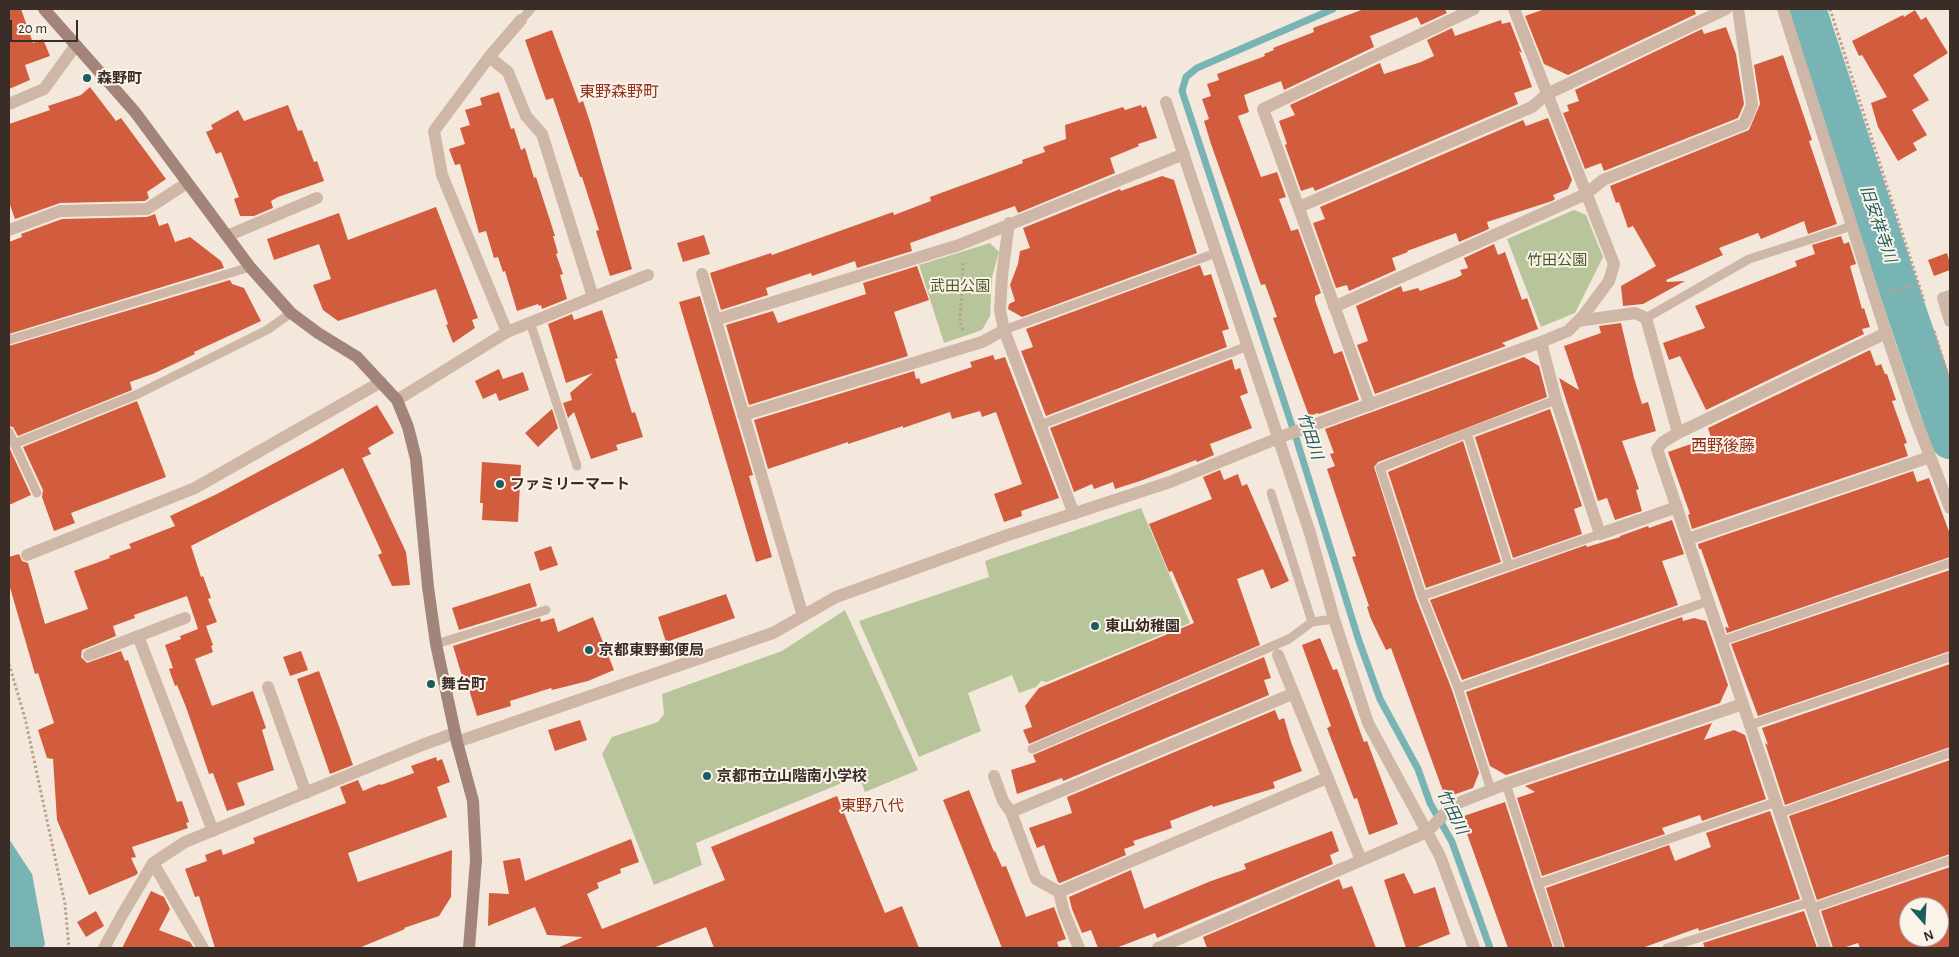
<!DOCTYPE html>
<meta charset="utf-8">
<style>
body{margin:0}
#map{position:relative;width:1959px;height:957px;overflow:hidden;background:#f4e8dc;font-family:"Alegreya Sans",sans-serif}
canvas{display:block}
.frame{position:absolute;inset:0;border:10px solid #3a2d28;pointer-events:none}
.north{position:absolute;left:1899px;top:897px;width:50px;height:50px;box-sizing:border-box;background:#fbf2e9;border:1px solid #aea39c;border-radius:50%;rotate:161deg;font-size:14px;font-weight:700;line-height:20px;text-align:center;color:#3a2d28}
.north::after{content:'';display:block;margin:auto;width:18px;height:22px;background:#195d5f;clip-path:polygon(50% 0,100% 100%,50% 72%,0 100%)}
.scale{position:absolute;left:10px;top:20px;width:68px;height:22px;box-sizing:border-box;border:2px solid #3a2d28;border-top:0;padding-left:6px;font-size:15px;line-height:18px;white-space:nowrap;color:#3a2d28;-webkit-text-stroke:4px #fbf2e9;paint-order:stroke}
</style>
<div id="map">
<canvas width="1959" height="957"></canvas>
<div class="frame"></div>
<div class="north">N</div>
<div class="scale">20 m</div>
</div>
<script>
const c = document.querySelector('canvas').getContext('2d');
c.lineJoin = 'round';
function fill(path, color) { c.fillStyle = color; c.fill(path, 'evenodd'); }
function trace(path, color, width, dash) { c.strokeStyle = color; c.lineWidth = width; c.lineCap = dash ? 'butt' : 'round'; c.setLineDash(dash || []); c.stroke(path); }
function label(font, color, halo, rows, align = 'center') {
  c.font = font + ' "Alegreya Sans","Noto Sans JP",sans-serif'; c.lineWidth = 4; c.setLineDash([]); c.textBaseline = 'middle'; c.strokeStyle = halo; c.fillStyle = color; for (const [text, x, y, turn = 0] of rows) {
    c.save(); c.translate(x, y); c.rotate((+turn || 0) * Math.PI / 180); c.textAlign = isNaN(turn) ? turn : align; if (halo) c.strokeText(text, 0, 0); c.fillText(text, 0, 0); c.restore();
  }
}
fill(new Path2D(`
 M1574,210l12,5 17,42 -28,56 -34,14 -34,-88z
 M990,243l9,9 -7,25 -2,39 -8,14 -38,13 -25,-78z
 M1141,508l49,115 -143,59 -6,-1 -5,6 -17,6 -7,-18 -44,18 13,38 -62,26 -60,-136 130,-44 -4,-16z
 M845,610l73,160 -53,22 -6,-16 -163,67 6,22 -48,20 -52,-131 10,-17 46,-15 6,-8 -2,-20 120,-43z`), '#b8c59a');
fill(new Path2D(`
 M9,839l23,35 13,70 -2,4h-34z`), '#78b4b4');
trace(new Path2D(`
 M1333,9l-136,59 -11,9 -4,14 115,350 62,200 21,58 38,70 12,34 22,39 38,106`), '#78b4b4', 7);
trace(new Path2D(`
 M1806,9l88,266 56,164`), '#78b4b4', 40);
fill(new Path2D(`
 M9,9h12l12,34 10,-4 7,17 -25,9 5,15 -21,9z
 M1364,9h81l2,4 -26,12 -4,-8 -47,19 4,11 -90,43 -3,-9 -37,14 5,17 -11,4 23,61 16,-5 9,25 -7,2 12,32 7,-2 23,64 -6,3v4l19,54 8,-3 17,49 -40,14 -1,-1 -9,3 -36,-98 4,-1 -12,-33 -4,1 -50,-141 -7,-23 5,-2 -7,-20 9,-3 -4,-12 12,-4 -2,-6 48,-18 -1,-2 10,-4 -1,-2 41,-16 -1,-4z
 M1545,9h149l2,5 -128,61 -24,-11 -19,-48z
 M1915,10l6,10 5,-3 22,36 -35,22 16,25 -17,10 15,25 -14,8 4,7 -19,11 -20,-34 -7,-24 16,-6 -25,-42 -3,1 -7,-15 51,-26 1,2z
 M1501,20l1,4 8,-2 12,31 -3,-2 13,36 -18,6 4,11 -203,87 -2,-4 -12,4 -16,-46 2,-1 -8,-23 16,-6 -5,-10 90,-42 4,11 37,-12 13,-6 -7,-16 25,-12 3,8z
 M1726,27l10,27 8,50 -6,14 -134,53 -3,-8 -16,6 -22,-56 6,-2 -2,-6 12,-4 -4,-11 127,-61 2,5z
 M552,30l27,73 4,-2 7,21 42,147 -22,7 -14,-45 3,-1 -17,-53h-2l-27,-79 -7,2 -21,-60z
 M1783,55l29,85 -3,1 28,83 -29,10 -4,-13 -43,18 -3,-6 -39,15 4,7 -57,25 1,2 18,-1 -42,23 -20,2 -2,-20 35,-20 -23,-40 -5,2 -9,-26 -3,1 -6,-17 139,-56 11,-26 -6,-39z
 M90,87l26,34 5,-3 45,61 -19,13 2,6 -4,3 -85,2 -45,16 -6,-17v-78l41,-14 -2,-4 33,-11z
 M499,92l12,37 3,-1 7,22 4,-2 9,30 2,-1 19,59h-2l5,17 -2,1 7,20 -3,1 7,24 -25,10 -1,-4 -2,1 -1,-2 -21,7 -12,-40 -2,1 -5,-15 -4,1 -8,-27 -7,2 -19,-69 -5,1 -6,-16 16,-5 -5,-16 10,-3 -5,-15 17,-5 -2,-7z
 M288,105l10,26 4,-1 12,32 3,-1 7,20 -46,16 -7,4 2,7 -19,8h-14l-6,-17 5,-2 -18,-45 -5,2 -10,-22 7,-3 -2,-4 27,-15 6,11z
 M1141,105l1,3 4,-2 11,32 -19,6 1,2 -29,12 5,15 -97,40 -3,-7 -105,37 2,8 -55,17 -2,-7 -43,15 -1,-3 -45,15 2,7 -47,15 -11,-37 61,-20 1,2 121,-43 1,3 37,-14 -1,-4 93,-34 -1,-3 23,-8 -2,-5 23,-8 -1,-14 58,-18 2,3z
 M1548,118l24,62 -4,9 -15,6 2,4 -3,2 -65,21 2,7 -30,13 -3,-9 -49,18 1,1 -16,6 4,12 -47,21 -2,-6 -11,3 -23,-65 12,-4 -5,-12 203,-87 3,6z
 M1162,176l12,4 23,73 -175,64 -14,-8 1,-5 6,-3 -5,-16 8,-21 2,-13 10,-3 -7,-20 97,-39 1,2z
 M436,207l42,111 -6,2 3,8 -22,15 -7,-18 2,-1 -12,-35 -98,32 -15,-11 -10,-25 18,-6 -12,-35 -45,16 -7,-21 72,-26 9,27z
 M155,214l4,12 9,-3 7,19 15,-5 31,24 3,7 -215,66v-92l13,-5 -1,-3 41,-15 85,-2z
 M704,235l6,19 -27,8 -6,-19z
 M1841,236l3,8 5,-2 7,22 -6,2 12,43 2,-1 6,19 -8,2 2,5 -158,76 -26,-54 -11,4 -6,-17 42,-15 -10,-22 102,-40 -2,-5 20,-7 -3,-9z
 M1494,244l4,11 7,-3 17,48 5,-2 11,31 -36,14 4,3 -131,48 -18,-49 11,-4 -12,-35 45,-20 2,6 15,-4 2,3 36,-13 6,-3 -2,-5 8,-2 -4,-10z
 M1947,253l3,10v7l-16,6 -6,-16z
 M1200,265l4,11 7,-2 18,55 -7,2 5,16 -181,69 -25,-65 12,-4 -7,-18z
 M917,266l12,34 -35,12 14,44 -159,49 -23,-80 47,-14 5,12 88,-29 -3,-11z
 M230,280l2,4 12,4 17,33 -67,31 1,2 -40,19 -25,9 2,8 -114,46 -5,-9 -4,-1v-80z
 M700,296l53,179 -4,1 23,81 -16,5 -77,-260z
 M602,310l16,48 -3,1 17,54 3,-1 8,25 -27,8 2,5 -27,9 -17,-47 -6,6 -5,-15 9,-3 -2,-7 23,-20 -27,10 -18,-59 24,-10 2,6z
 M1621,323l13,55 8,26 6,-2 8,29 -34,10 17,48 -3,1 6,21 -27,9 -8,-22 -9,3 -39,-123 20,12 -15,-44 37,-13 -2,-7z
 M1870,350l6,16 5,-2 4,10h2l9,26 -4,1 15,42 -3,1 4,12 -216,73 -4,-14 2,-1 -22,-62 43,-15 -3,-9z
 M993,355l2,5 10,-3 54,141 -38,13 1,5 -18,6 -10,-28 28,-10 -26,-72 -14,5 -2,-6 -28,8 -2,-7 -47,16v-2l-55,18v-2l-80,27 -14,-49 160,-49 2,8 3,-1 2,6 51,-17 -2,-5z
 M1524,357l15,9 8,31 -169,65 -4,5 42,131 36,92 27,83 -6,15 -20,7 -2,-4 -7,3 -53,-146 -5,2 -15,-31 -4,-12 2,-1 -17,-49 4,-1 -29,-87 8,-3 -5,-12 4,-1 -9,-24z
 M1232,359l3,11 5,-2 8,25 -8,3 12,32 -42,16 4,11 -17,7 -1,-2 -56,21 -25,8 -2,-7 -19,7 -2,-5 -18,8 -24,-64z
 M499,369l4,10 20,-7 6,18 -30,11 -3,-8 -13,6 -8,-18z
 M137,401l29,76 -95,36 4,10 -21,8 -12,-34 1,-7 -20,-43z
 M377,405l17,28 -26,15 3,6 -9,4 44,94 4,33 -18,1 -14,-31 4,-2 -39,-85 -152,78 10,31 2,-1 8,22 -3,1 9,23 -11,4 7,19 -2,1 2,6 -18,7 17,47 41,-15 13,37 -4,2 12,40 -37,13 8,22 -18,6 -14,-38 -4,1 -23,-67 -9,-22 -2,1 -6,-17 4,-1 -8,-23 16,-6 -1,-3 18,-7 -11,-33 -53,19 1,3 -22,8 3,10 -34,14 -1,7 6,6 34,-12 4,10 3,-1 49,142 5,-1 7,21 -3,1 2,5 -56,19 4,10 -5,1 7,15 -2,2 -47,20 -32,-75 -4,-61 -6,-1 -9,-28 16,-7 -16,-50 -3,1 -26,-90v-27l10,-3 3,7 6,2 17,61 43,-15 -14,-38 36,-13 -1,-2 22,-8 -2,-4 46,-18 -5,-10 47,-22 95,-51z
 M552,409l6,19 -20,19 -13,-14z
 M1550,409l32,97 -8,3 8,25 -69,24 -38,-121z
 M1463,441l38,121 -75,26 -38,-116z
 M9,447l22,48 -22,10z
 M482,462l39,3 -3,57 -36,-2 1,-17h-3z
 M1220,470l4,10 14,-6 4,12 5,-2 42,97 -18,8 -8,-20 -26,10 23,66 -231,99 -6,-14 9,-3 -7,-21 14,-18 155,-65 -22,-52 -3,1 -20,-48 63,-25 -9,-22z
 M1913,471l4,11 12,-4 21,56v23l-223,76 -2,-6 4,1 -28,-79h-2l-1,-5z
 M1672,520l12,34 -22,7 16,44 -216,75 -32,-80 156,-55 1,2 33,-10v-1l28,-10 1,2z
 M551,546l7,19 -18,6 -6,-19z
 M1950,570v81l-192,65 -27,-72z
 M530,583l7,23 -78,24 -7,-22z
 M726,594l9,24 -69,24 -8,-25z
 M593,617l21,53 -26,11 -36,9 -1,-2 -41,13 1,5 -34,10 -12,-40h-3l-9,-30 87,-28 1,4 13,-4 4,14z
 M1682,617l1,4 11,-3 12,3 22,64 -8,18 -214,72 -16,-9 -24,-74z
 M1320,638l13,32 4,-1 27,73 3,-1 31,83 -29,11 -12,-37 -3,1 -27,-71 4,-2 -29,-81z
 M301,651l7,19 -18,6 -7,-19z
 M1264,657l7,21 -7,2 5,15 -206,86 -1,-3 -45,16 -6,-24 25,-8 -3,-7z
 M1950,664v83l-165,58 -20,-62 3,2 -6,-17z
 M319,671l34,94 -23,9 -33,-95z
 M1275,710l4,10 5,-2 7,24 11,29 -29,11 2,6 -62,19 -1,-2 -42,16 2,7 -39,13 2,4 -11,4 2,6 -66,28 -2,-1 -14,-37 -7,3 -8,-20 43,-15 -5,-16z
 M580,720l7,20 -32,11 -7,-21z
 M1712,723l-8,17 30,-10 11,5 21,64 -64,22 -2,-6 -38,13 3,6 -123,42 -25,-78 18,-6 -10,-6z
 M436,757l1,4 5,-2 8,23 -13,5 10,30 -99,36 10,29 94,-32 -1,47 -12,19 -35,12 1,1 -46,19h-144l-16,-52 -4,1 -10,-28 22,-8 -2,-6 16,-6 2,6 32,-12 -2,-5 93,-35 -6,-16 18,-7 5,11 17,-7 1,1 33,-12 -3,-7z
 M1950,760v94l-133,46 -28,-84z
 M969,790l25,62 1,-1 7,16 4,-1 20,51 28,-10 12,32 -9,3 2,6h-57l-59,-148z
 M837,796l48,117 17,-7 17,42h-205l-8,-21 -53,21h-96l26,-11 -36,-2 -12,-28 -47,19 1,-33 20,1 -6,-33 17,-3 5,23 106,-42 8,23 -19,7 1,4 -24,10 2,5 -12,6 15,35 123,-49 -14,-33z
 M1505,802l27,84 21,62h-45l-42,-117 3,-1 -5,-14z
 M1770,811l30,88 -101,32 -1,-3 -56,20h-77l-19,-60 123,-43 6,16 36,-14 -5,-14z
 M1332,831l7,20 -9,4 3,9 -176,74 -2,-5 -39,15h-18l-7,-18 -9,3 -10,-24 -3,-12 62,-27 13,39 67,-28 35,-12 -2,-5z
 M1950,867v81h-90l-2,-5 -15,5h-10l-12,-37zM1909,907h30v30h-30z
 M1404,873l10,21 21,-7 15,47 -35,14h-9l-22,-68z
 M1339,879l4,10 9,-3 24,62h-169l-4,-11z
 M151,891l13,6 6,12 -11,21 31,12 4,6h-72z
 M96,911l8,15 -18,11 -9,-15z
 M1804,911l13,37h-112l-2,-5z`), '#d15c3e');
trace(new Path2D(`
 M1830,9l94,292
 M1890,292l23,-7
 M963,330l-3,-7 3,-61
 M1934,331l16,51
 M9,664l16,54 40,186 4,44`), '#baa191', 3, [2.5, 2.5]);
trace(new Path2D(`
 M521,20l10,-11
 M1646,318l103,-59 103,-33
 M530,322l47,144
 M1004,330l212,-77
 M9,340l241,-73
 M1040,425l208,-79
 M9,432l28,61
 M1467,433l42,133
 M14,444l124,-50 129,-64 24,-17
 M1271,493l41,129 22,-3
 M1422,596l178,-62
 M1722,641l228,-78
 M436,644l110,-34
 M1458,688l251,-87
 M1750,725l200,-68
 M1032,749l257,-110 23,-17
 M1506,784l53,164
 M1491,790l-33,-102 -36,-92 -42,-128 87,-35 89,-33
 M1780,813l170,-60
 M1538,884l238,-82
 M1812,908l138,-48
 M1667,948l143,-46`), '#ceb7a7', 9);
trace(new Path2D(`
 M1783,9l103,324 28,82 36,93
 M489,57l19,15 18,44 16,18 51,163
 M1166,102l144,431 24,86 34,104 72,133 34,92
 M9,104l35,-15 32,-44
 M1299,207l233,-100 15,-13 179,-85
 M1009,223l-7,53 -2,34 4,20 70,184
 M9,230l51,-19 87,-2 40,-26
 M227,236l90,-38
 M702,274l101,342
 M1950,296l-7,2 7,23
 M1334,307l252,-113 17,-14 141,-56 8,-19 -14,-96
 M715,320l244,-75 225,-91
 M1578,321l57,-8 11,5 32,115
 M507,332l141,-57
 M1541,342l15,58 44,134 77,-27
 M397,400l110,-68 -65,-157 -8,-44 55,-74 32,-37
 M1370,405l-107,-296 211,-100
 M743,415l239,-73 22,-12
 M1688,539l242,-82
 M27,555l168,-67 186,-106
 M138,636l75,195
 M89,655l96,-37
 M1278,655l83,205
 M268,687l38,106
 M457,742l316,-109 63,-36 169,-61 165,-54 116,-47 255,-93 27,-11 15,-15 26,-35 5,-17 -100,-255
 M994,776l9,25 8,11 25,67 23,13 268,-114
 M1011,812l281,-118
 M153,863l50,85
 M1059,892l5,20 15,36
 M104,948l18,-33 31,-52 32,-21 237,-97 33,-12
 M1158,948l269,-116 26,-27 53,-21 237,-80
 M1825,948l-168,-499 6,-7 15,-9 208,-100`), '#ceb7a7', 12);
trace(new Path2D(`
 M44,9l91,103 115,155 41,46 27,20 39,24 40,43 11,27 8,32 12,128 8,57 21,98 16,59 3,59 -7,88`), '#a28578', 12);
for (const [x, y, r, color] of [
 [87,78,5,"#195d5f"],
 [500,484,5,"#195d5f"],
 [1095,626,5,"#195d5f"],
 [589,650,5,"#195d5f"],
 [431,684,5,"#195d5f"],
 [707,776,5,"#195d5f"]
]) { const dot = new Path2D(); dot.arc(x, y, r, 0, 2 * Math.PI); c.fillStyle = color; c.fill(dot); trace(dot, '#fbf2e9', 2); }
label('bold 15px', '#3a2d28', '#fbf2e9', [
 ["森野町",97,78],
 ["ファミリーマート",510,484],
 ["東山幼稚園",1105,626],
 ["京都東野郵便局",599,650],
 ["舞台町",441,684],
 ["京都市立山階南小学校",717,776]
], 'left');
label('15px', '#4a5a29', '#fbf2e9', [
 ["竹田公園",1557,260],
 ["武田公園",960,286]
]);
label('16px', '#903219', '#fbf2e9', [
 ["東野森野町",619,92],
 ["西野後藤",1723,446],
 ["東野八代",872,806]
]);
label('italic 16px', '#195d5f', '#fbf2e9', [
 ["旧安祥寺川",1878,224,71],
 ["竹田川",1310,436,72],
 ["竹田川",1452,812,64]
]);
</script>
